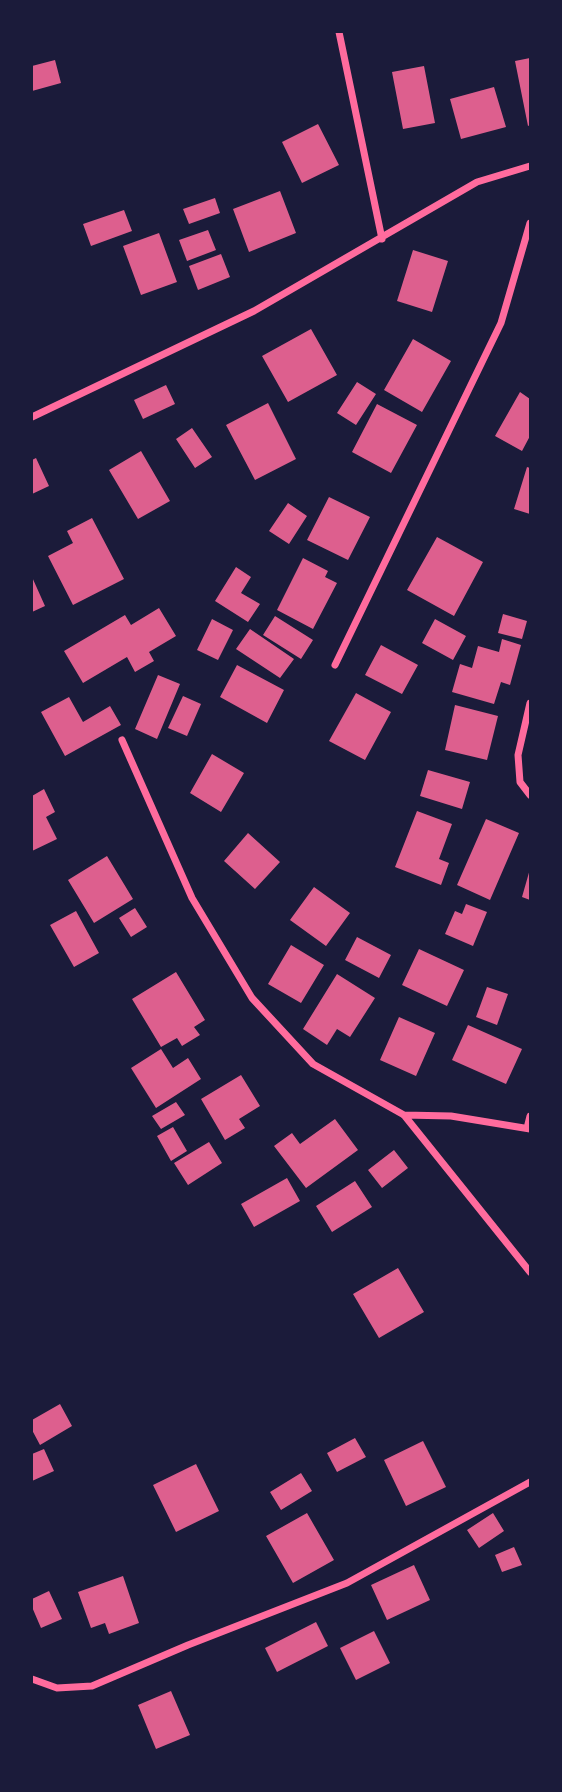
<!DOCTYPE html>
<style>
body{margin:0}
#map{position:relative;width:562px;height:1792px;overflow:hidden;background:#1b1b3a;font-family:"Alegreya Sans",sans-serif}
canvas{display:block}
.frame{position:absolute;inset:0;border:33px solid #1b1b3a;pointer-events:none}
</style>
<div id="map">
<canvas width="562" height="1792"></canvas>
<div class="frame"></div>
</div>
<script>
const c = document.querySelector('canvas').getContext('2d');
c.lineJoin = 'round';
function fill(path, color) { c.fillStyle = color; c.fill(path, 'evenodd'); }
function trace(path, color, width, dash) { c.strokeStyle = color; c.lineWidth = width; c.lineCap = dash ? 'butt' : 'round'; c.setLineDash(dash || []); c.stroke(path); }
fill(new Path2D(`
 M530,58v67l-2,1 -13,-65z
 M55,60l6,23 -29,8v-25z
 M424,66l11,57 -32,6 -11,-57z
 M494,87l12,40 -45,12 -11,-40z
 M318,124l21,41 -37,18 -20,-41z
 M280,191l16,42 -47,19 -16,-43z
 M215,198l5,15 -31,11 -6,-15z
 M124,210l8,21 -41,15 -8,-22z
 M208,230l8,20 -29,11 -8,-21z
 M159,233l18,49 -36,13 -18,-49z
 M413,250l35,11 -16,51 -35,-11z
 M221,254l9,23 -32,13 -9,-24z
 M311,329l26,46 -49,27 -26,-46z
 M413,339l38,22 -29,51 -38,-22z
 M357,382l19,12 -20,31 -19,-12z
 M166,385l9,19 -32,15 -9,-19z
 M520,392l10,7v37l-8,15 -27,-15z
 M268,403l28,56 -41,21 -29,-55z
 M377,404l40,21 -26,48 -39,-21z
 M192,428l20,29 -17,11 -19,-29z
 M141,451l29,50 -32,18 -29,-49z
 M36,458l13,28 -17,8v-34z
 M527,467l3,1v46l-16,-5z
 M329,497l41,20 -22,43 -41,-20z
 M288,503l19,13 -18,28 -20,-13z
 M92,518l32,61 -51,26 -25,-49 25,-13 -6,-12z
 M437,537l46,25 -29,54 -47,-26z
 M303,558l25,13 -3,6 12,6 -24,46 -36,-19z
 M236,567l15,10 -10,16 19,11 -12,18 -33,-21z
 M32,577l13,29 -13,6z
 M159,608l17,28 -27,16 5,9 -19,11 -8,-15 -44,26 -19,-32 61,-36 6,10z
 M503,614l24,7 -5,18 -24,-6z
 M275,616l38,24 -12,19 -38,-24z
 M212,619l21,11 -15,30 -21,-10z
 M435,619l31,17 -13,24 -31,-17z
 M250,629l44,30 -14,19 -44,-29z
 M502,639l19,6 -11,40 -9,-3 -7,22 -42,-12 8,-28 12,4 6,-22 21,6z
 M381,645l37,20 -16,29 -37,-19z
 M237,665l47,25 -17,33 -47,-26z
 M158,675l22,9 -23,55 -22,-10z
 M356,693l35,19 -26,48 -36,-19z
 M183,696l18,8 -14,32 -19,-8z
 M69,697l14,25 27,-16 11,19 -56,31 -24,-44z
 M455,705l43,11 -11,44 -42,-10z
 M212,754l32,19 -23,39 -31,-19z
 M428,770l42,12 -8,27 -42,-13z
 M44,789l11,23 -9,5 11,22 -25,12v-55z
 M417,811l35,13 -13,35 10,4 -8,22 -46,-18z
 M486,819l33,14 -29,67 -33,-15z
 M248,833l32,29 -25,27 -31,-28z
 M107,856l26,43 -39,24 -26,-43z
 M530,869v31l-8,-3z
 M314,887l36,26 -24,33 -36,-26z
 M466,904l21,8 -14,34 -28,-12 10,-23 7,3z
 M135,908l12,19 -16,10 -12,-19z
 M76,911l23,42 -25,14 -24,-42z
 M357,937l34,18 -12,23 -34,-18z
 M291,945l33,20 -23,38 -33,-19z
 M419,949l45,21 -17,36 -45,-21z
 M176,972l29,48 -11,7 6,8 -18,11 -5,-8 -16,9 -29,-48z
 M337,974l38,24 -25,39 -13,-8 -10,16 -24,-16z
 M487,987l21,7 -11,31 -21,-8z
 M399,1017l36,16 -19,43 -36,-16z
 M468,1025l54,24 -16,35 -54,-24z
 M161,1049l12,19 15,-10 13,21 -45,29 -25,-40z
 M241,1075l19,31 -21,13 6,9 -20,12 -24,-41z
 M176,1102l9,13 -24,14 -9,-13z
 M335,1119l23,31 -52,38 -32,-42 18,-13 8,11z
 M173,1127l14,24 -16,10 -14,-25z
 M209,1142l13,21 -34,22 -14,-22z
 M394,1150l14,18 -26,20 -14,-18z
 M287,1178l13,23 -46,26 -13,-23z
 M355,1181l17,26 -40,25 -16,-26z
 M398,1268l26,44 -45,26 -26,-44z
 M60,1404l12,22 -32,19 -8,-15v-10z
 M355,1438l11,19 -29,15 -10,-19z
 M423,1441l23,46 -40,19 -22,-46z
 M44,1449l10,22 -22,10v-27z
 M196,1464l23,47 -43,21 -23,-47z
 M301,1473l11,18 -31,19 -11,-18z
 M307,1513l27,47 -41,23 -27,-47z
 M493,1513l11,18 -25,17 -12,-18z
 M514,1547l8,18 -20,7 -7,-17z
 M414,1565l16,35 -43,20 -16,-35z
 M123,1576l16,47 -30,11 -4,-11 -14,5 -13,-36z
 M49,1591l13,28 -21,9 -9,-21v-8z
 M316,1622l12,24 -51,26 -12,-24z
 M374,1631l16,32 -34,17 -16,-32z
 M171,1691l19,44 -34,14 -18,-44z`), '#dd5f8e');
trace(new Path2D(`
 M339,32l43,207
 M32,417l222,-106 223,-129 53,-16
 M335,665l166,-342 29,-100
 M530,703l-12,52 2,27 10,13
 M122,740l70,158 60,100 61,66 91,51 126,157
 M404,1115l47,1 79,13
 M527,1128l3,-12
 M32,1679l25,9 35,-2 96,-41 159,-62 183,-101`), '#ff6b9d', 7);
</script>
